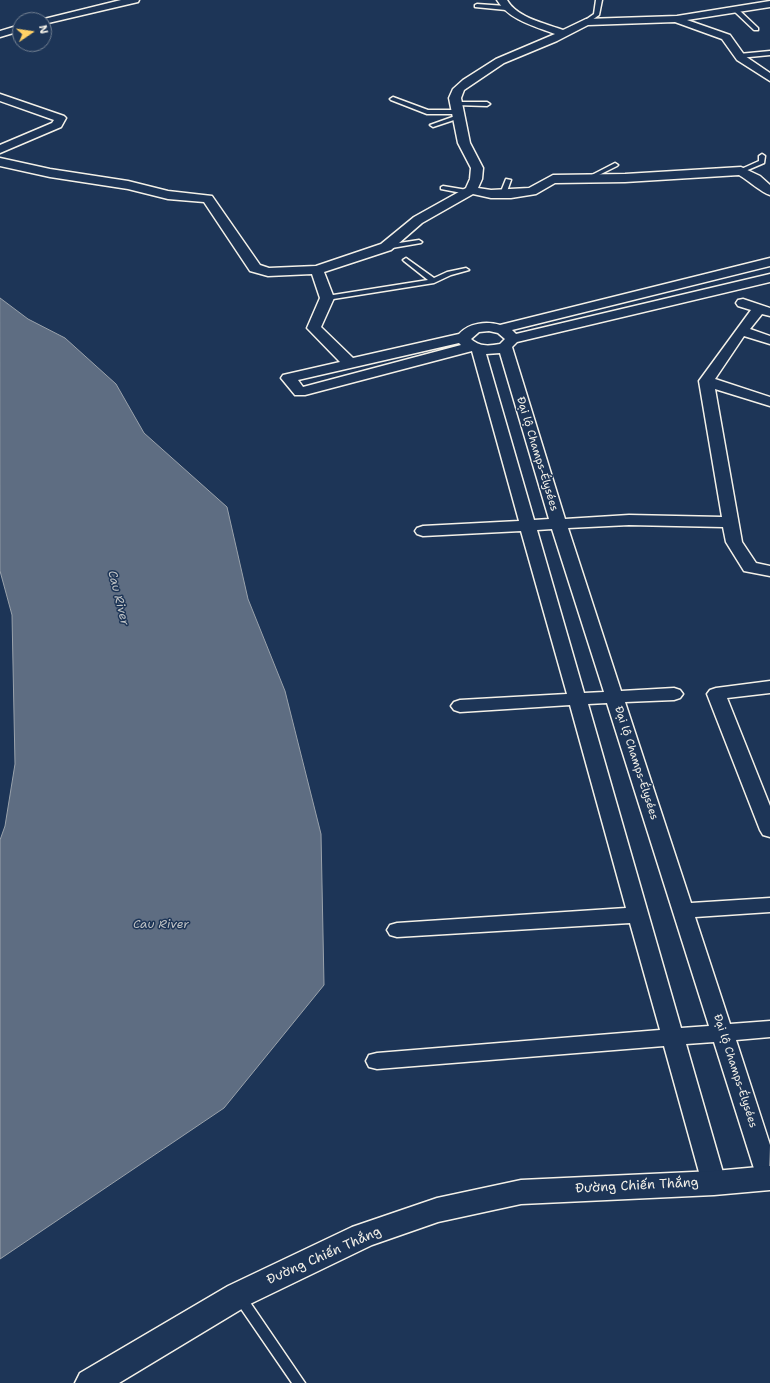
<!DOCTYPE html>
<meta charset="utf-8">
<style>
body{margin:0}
#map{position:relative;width:770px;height:1383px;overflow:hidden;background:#1d3557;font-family:"Shantell Sans",sans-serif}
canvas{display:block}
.north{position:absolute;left:12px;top:12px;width:40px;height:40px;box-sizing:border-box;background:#1d3557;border:1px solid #738091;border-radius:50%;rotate:77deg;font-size:11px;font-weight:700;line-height:16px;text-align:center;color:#f4f1e8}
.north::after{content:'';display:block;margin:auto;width:14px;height:18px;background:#ffd166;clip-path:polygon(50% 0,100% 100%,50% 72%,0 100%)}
</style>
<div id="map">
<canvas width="770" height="1383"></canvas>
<div class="north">N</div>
</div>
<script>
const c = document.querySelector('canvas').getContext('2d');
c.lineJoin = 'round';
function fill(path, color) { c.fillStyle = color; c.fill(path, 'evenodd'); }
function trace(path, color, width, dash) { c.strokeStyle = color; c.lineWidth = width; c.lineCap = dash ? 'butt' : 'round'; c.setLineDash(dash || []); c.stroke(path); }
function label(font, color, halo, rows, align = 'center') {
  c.font = font + ' "Shantell Sans",sans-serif'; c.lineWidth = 3; c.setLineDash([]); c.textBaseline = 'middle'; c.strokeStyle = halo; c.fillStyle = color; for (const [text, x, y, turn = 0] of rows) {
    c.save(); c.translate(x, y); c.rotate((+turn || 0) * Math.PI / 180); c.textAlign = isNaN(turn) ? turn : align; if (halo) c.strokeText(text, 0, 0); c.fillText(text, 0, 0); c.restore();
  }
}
const water = new Path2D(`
 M0,298l28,21 37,19 51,46 28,49 83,74 21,92 37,92 36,143 3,151 -100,123 -224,151v-419l5,-14 10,-62 -3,-149 -12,-44z`);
fill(water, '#5e6d82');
trace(water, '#9aa2ab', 1);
const service = new Path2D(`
 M596,0h6l-3,15 -11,8h-4v-2l10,-7z
 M477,4l29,2 3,2 -3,2 -31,-3v-2z
 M735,10h4l19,18v2h-4l-19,-18z
 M770,51v4l-31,3 -3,-2 3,-2z
 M393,97l35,13h28l3,2 -3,2h-29l-36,-14 -1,-1z
 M453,102h34l3,2 -3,2 -32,-1 -2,-1z
 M458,115l2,1v2l-27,9 -3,-2z
 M762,154l3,2 -1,7 -21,9h-4v-2l20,-9v-5z
 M615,163l3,2 -1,1 -26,13 -5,-1z
 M506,179l5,1 -5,14 -3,2 -3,-2z
 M443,186l24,4 3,2 -3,2 -26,-5v-2z
 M419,240l3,2 -1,1 -35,6 -3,-2 3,-2z
 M406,258l28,20 13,-6 19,-4 3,2 -18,5 -17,8 -107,17 -3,-2 3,-2 101,-16 -24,-19 -1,-1z
 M239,1291l4,1 62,91h-13l-57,-83 -2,-4 2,-4z`);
const minor = new Path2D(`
 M121,0h18l-1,2 -94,22v-4h-4z
 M497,0h10c10,18 38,23 56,30l23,-11 91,-3 93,-15v6l-83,13 43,15 15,21 25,17v8l-33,-21 -15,-21 -47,-17 -87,3 -31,16 -53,22 -40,27 -3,8 9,45 13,25 -1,11 -4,9 13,2 38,-2 24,-13 72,-1 116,-7 19,9 10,9v10c-8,-2 -22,-15 -31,-20l-114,7 -70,1 -19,11 -25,4h-20l-18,-4 -51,29 -31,27 -67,22 10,26 -13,29 32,31 106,-24c10,-11 27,-13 41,-9l270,-67v8l-258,64 4,4 254,-60v8l-253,60 -5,5 53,172 64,-4 93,2 -23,-136 52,-71 -13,-4 -2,-3 2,-3 5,-1 27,9v8l-8,-2 -12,15 20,7v8l-26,-8 -29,43 55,18v9l-55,-17 27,153 14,21 14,3v10l-26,-5 -18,-29 -3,-15 -94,-2 -61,3 53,163 53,-3 6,2 3,4 -3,4 -6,2 -49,2 66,201 79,-5v14l-75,5 35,107 40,-3v16l-34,3 34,105 -1,43 -8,-3 -4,-7 -43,-136 -28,2 40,139 -4,7 -8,3 -8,-3 -4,-7 -38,-137 -287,23 -8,-2 -3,-6 3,-6 8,-2 283,-23 -30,-107 -233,14 -7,-2 -3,-5 3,-5 7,-2 229,-15 -56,-203 -110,7 -6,-2 -3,-4 3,-4 6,-2 107,-6 -46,-163 -98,5 -6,-2 -2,-3 2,-3 6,-2 96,-5 -47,-170 -167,44h-10l-14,-17 2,-3 57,-13 -33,-34 13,-30 -8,-24 -44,2 -18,-5 -46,-69 -36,-3 -40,-10 -78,-12 -50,-11v-8l50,11 78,12 40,10 44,5 48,69 9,3 47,-2 65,-22 33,-27 52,-29 4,-9 1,-11 -13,-25 -9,-45 4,-9 10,-9 33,-21 59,-25c-21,-8 -46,-14 -58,-34zM489,331l9,2 7,6 -5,5c-11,2 -20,3 -29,-5l8,-7zM459,343l2,2 -158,42 -5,-7zM500,353l49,166 -15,1 -48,-166zM552,529l52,163 -20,1 -47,-163zM607,703l102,323 -28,2 -93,-324z
 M20,25v6l-20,6v-6z
 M0,94l64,22 2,2 -5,9 -61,26v-8l52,-22 2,-3 -54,-19z
 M770,681v12l-43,5 43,108v31l-7,-2 -3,-5 -53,-136 3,-4 6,-2z`);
const secondary = new Path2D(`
 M770,1166v24l-56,5 -193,9 -83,18 -66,23 -122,59 -131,79h-44l5,-10 148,-87 124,-59 85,-29 84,-18 193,-9z`);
trace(service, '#f4f1e8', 3);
trace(minor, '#f4f1e8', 3);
trace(secondary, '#f4f1e8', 3);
fill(service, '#1d3557');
fill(minor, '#1d3557');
fill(secondary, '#1d3557');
label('11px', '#f4f1e8', '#1d3557', [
 ["Đại lộ Champs-Élysées",537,454,73],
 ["Đại lộ Champs-Élysées",636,763,72],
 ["Đại lộ Champs-Élysées",735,1071,72]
]);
label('italic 12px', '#c0c3c4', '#1d3557', [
 ["Cau River",118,598,76],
 ["Cau River",161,925]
]);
label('13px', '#f4f1e8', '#1d3557', [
 ["Đường Chiến Thắng",637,1186,-3],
 ["Đường Chiến Thắng",324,1256,-24]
]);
</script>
